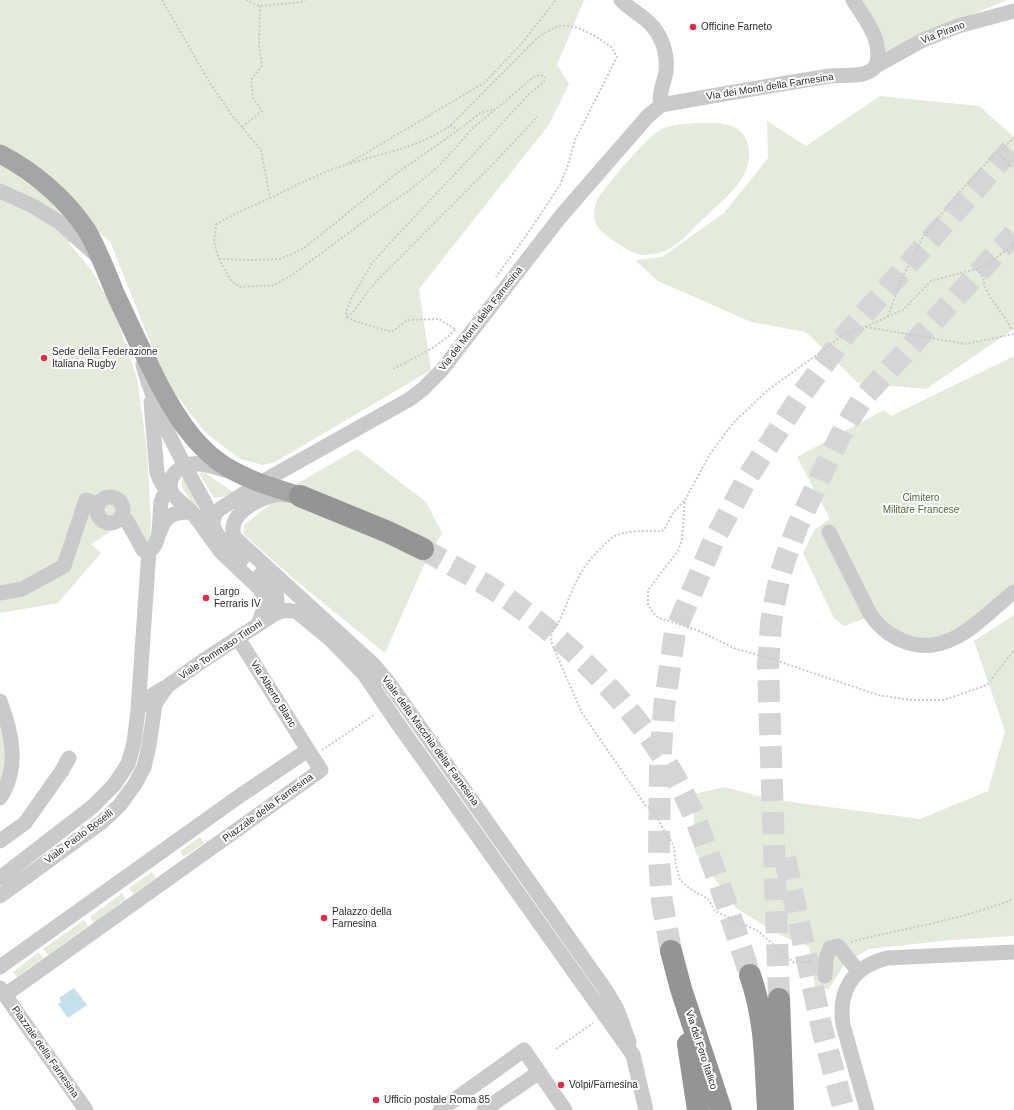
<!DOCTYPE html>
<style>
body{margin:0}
canvas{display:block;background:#fff}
</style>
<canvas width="1014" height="1110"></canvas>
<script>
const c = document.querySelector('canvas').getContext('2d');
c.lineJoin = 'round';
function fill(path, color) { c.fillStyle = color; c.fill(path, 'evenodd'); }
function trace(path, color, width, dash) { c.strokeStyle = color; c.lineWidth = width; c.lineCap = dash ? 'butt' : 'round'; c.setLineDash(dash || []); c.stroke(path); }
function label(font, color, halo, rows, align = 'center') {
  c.font = font + ' Arial,sans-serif'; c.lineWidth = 4; c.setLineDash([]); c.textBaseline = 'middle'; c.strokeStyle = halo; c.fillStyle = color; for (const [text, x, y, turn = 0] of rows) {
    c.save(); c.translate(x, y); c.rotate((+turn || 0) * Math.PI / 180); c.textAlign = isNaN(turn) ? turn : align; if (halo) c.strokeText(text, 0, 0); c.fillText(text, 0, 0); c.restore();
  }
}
fill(new Path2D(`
 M0,0h584l-27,65 12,19 -21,42 -129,163 12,81 -156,92 -12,3 -23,-6 -34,-26 -32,-41 -18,-35 -46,-116 -67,-50 16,15 20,27 -10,10 23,28 24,44 21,64 10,70 4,73 -1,16 -2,4 -3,-1 -15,-22 -39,25 10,9 -43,50 -58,10z
 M856,0h151l-94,39 -31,17z
 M880,96l99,10 35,31v192l-88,60 -68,-6 -52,-51 -55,-10 -93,-41 -23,-21 27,-3 62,-44 44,-55 -1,-37 39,25z
 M697,123c19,0 43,-2 50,19 12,33 -26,59 -46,79 -10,9 -18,20 -29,26 -9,6 -20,8 -30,8 -11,-1 -35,-18 -43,-26 -7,-11 -6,-18 -2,-29 10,-15 52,-67 67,-72 10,-4 23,-4 33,-5z
 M1014,356v228l-53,43 -22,10 -13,2 -15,-2 -22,-10 -13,-13 -32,12 -10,-8 -31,-65 12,-24 15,-10 -33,-62 87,-47 7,6z
 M357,449l69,53 16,31 -18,32 -39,88 -91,-74 -50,-44v-10l49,-39z
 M204,472l29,20 -7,4 -12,2 -14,-23 1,-2z
 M184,477l15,28 -4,1c-5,-8 -19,-21 -11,-29z
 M1014,615v321l-63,4 -82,9 -23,13 -17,27 -14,-2 -6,-40 -31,-13 -42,-26 -41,-56 -2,-58 32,-7 44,12 151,20 68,-28 17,-60 -31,-90z
 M0,714l8,31 -8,44z
 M200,837l4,6 -20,14 -4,-6z
 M152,872l4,6 -23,16 -4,-6z
 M122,893l4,6 -32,24 -4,-6z
 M84,920l4,6 -40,29 -5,-6z
 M39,952l4,6 -26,19 -4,-5z`), '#e4ebda');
fill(new Path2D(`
 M74,988l13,17 -19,13 -10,-14 3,-2 -2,-4z`), '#c5dfeb');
trace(new Path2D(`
 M423,549c31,18 64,34 93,56 70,51 138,122 174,202 11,24 19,49 28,73 11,32 22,63 32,95
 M785,858l37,171 22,81
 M671,951l-9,-49 -3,-44 1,-94 4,-56 11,-76 39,-92 35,-65 53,-81 45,-61 167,-187
 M779,999l-11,-333 3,-43 4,-23 5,-24 7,-22 11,-29 31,-67 17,-33 17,-27 151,-164`), '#d5d5d5', 22, [22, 11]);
trace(new Path2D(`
 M162,0l48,83 21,31 30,36 9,48
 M246,0l14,6 41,-4 4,-2
 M450,126l4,1 3,4
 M242,127l20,-16 -9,-13 -2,-18 11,-14 -3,-20 1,-40
 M998,152l10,13 6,2
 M349,163l135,-80 38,-40 34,-43
 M1014,244l-26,20 -12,5 -45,12 -28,29 -38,17 -21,7 -22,17 -54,39 -16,15 -19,18 -23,31 -25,46 -3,40 -4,11 -30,39v14l5,9 6,5 38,12 39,19 30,8 112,38 33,5h33l43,-15 27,-35
 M219,259l33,1 28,-1 23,-10 94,-76 60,-42 23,-18 15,-4
 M976,269c11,10 5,12 11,22 7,13 17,24 24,37l3,1
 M888,316l15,-40 20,-39 33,-41 34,-37 24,-21
 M347,317l6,-5 18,-25 125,-126 42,-45
 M866,327l100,17 48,-10
 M455,329l-16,-10 -32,1 -15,12 -37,-11 -8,-4 -1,-5 5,-13 22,-37 30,-33 83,-88 42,-46 16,-13 1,-4 -2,-3 -8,1 -63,53 -33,37 -28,23 -41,28 -78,58 -18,10 -33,2 -9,-5 -13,-23 -5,-17 2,-17c17,-12 36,-18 54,-27 25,-12 52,-26 78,-34 36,-11 71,-17 102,-38l87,-88c8,-5 16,-11 25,-12 13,-3 39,13 49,21 3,3 4,7 6,10l-42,83 -7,25 -8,20 -32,48 -32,44
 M393,369c23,-12 44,-21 62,-39
 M684,501l-11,12 -9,17c-5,2 -8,1 -12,1 -11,0 -27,0 -37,5 -6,3 -11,9 -16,14 -22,22 -26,40 -38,67 -5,11 -12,14 -9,27l30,69 64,93 7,4 13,24 6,8 2,6 2,18 4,14 10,9 18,10 7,12 43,20 36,32 19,-2
 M322,750l52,-35
 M851,942c17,-5 33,-8 51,-12 38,-8 76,-17 112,-31
 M556,1049l37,-26`), '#cacaca', 2, [2, 2]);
trace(new Path2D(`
 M621,0c7,7 16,13 24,19 16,12 23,34 21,53 -2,11 -8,22 -5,33
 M853,0c12,20 31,40 23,66
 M0,191l33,15 26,16 38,34
 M143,365c13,48 36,91 60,134 6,10 8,21 12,31 6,12 17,21 27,29
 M151,402l6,71 5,11 10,9
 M170,485l1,6 3,5 18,16 28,39 37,35c12,12 7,24 1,38
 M291,495c-6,0 -11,-1 -16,0 -18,4 -51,21 -40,43l139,127 15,18 216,306 12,20 12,33
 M97 510a13 13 0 1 1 26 0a13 13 0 1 1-26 0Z
 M120,518l7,3 16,29c20,5 16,-36 18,-48 2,-7 5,-10 8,-16 2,-2 2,-6 3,-9 4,-7 12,-12 20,-13 11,-2 24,4 36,7
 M213,521l2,-7 5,-5 40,-26 150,-84 13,-10 18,-18 120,-155 86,-99 14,-12c56,-10 113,-20 169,-29 15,-2 36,3 46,-10l47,-26 35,-14 56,-15
 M160,532c5,-18 15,-20 32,-20
 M829,532l41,82c10,14 20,22 36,28 44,16 77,-26 108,-50
 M260,575c14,11 21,19 15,38
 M0,593l22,-4 42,-23 22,-66 12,5
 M238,638l70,112
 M0,701c12,32 20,66 0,97
 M138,710l11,-160
 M0,841l25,-18 36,-51 8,-14
 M0,878l92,-71 22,-22 14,-21 6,-21 4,-33 8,-11 20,-12 38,-27 63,-41c10,-7 18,-11 30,-7l33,27 34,35 32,47 237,334 13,55
 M0,896l102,-74 17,-16 16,-22 9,-17 5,-21 6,-42 11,-16
 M0,967l241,-172 67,-45 13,20 -316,225
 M825,976l1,-17 4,-11 8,-2 21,26
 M0,988l86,122
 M440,1110l84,-60 41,60
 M484,1110l54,-37
 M867,1110l-24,-85c-5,-34 9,-58 44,-67l127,-6`), '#cacaca', 15);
trace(new Path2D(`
 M0,154c33,17 65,44 86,75 12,20 20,42 29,64 14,31 29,62 45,93 15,28 32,56 59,76 24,17 53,25 81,34`), '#a5a5a5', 19);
trace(new Path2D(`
 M300,496l88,36 35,17
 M671,951l10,38 40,121
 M750,975c16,46 15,87 18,135
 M779,999l4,111
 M688,1044l10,66`), '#949494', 22);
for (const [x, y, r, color] of [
 [693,27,4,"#e72b47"],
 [44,358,4,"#e72b47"],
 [206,598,4,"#e72b47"],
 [324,918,4,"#e72b47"],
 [561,1085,4,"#e72b47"],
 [376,1100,4,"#e72b47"]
]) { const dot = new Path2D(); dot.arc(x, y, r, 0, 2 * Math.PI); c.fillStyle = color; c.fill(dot); trace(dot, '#fff', 1.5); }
label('10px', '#2d2d2d', '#fff', [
 ["Officine Farneto",701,27],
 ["Sede della Federazione",52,352],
 ["Italiana Rugby",52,364],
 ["Largo",214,592],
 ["Ferraris IV",214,604],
 ["Palazzo della",332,912],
 ["Farnesina",332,924],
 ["Volpi/Farnesina",569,1085],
 ["Ufficio postale Roma 85",384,1100]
], 'left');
label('10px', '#2d2d2d', '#fff', [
 ["Via Pirano",943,33,-21],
 ["Via dei Monti della Farnesina",770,87,-9],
 ["Via dei Monti della Farnesina",481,319,-52],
 ["Viale Tommaso Tittoni",221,650,-34],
 ["Via Alberto Blanc",273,694,58],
 ["Viale della Macchia della Farnesina",430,741,54],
 ["Piazzale della Farnesina",268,808,-36],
 ["Viale Paolo Boselli",79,837,-37],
 ["Via del Foro Italico",701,1050,72],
 ["Piazzale della Farnesina",45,1052,55]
]);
label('10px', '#53683a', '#fff', [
 ["Cimitero",921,498],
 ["Militare Francese",921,510]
]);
</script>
